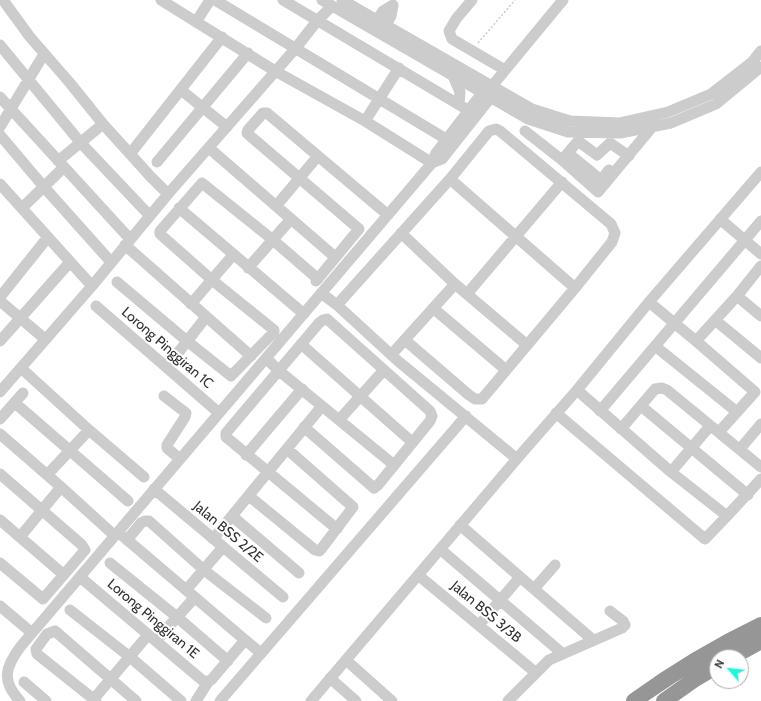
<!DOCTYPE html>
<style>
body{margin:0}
#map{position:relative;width:761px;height:701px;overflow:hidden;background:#fff;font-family:Cabin,sans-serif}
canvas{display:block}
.north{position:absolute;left:709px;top:649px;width:40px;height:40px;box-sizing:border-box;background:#fff;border:1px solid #acacac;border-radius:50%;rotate:298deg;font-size:11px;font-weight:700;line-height:16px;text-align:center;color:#2f2f2f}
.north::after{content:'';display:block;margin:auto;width:14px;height:18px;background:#21f5db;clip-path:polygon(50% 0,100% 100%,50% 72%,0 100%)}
</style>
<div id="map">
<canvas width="761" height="701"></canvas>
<div class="north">N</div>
</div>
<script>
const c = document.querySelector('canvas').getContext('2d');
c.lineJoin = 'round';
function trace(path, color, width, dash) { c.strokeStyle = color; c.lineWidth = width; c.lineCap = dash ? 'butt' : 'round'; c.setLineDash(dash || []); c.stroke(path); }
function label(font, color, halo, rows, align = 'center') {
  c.font = font + ' Cabin,sans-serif'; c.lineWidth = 4; c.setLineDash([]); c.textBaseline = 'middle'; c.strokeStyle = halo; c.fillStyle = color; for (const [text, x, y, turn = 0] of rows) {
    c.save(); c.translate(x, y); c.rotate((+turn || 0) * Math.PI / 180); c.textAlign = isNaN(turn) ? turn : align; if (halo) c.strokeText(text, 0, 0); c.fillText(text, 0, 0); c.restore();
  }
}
trace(new Path2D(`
 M478,43l37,-43`), '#c9c9c9', 1.5, [2, 2]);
trace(new Path2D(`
 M3,0l27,37 40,46 33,41 47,52 18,18
 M161,0l114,71 90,50 67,42
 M215,0l231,139
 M283,0l185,110
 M322,0l206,119 40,13 52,1 51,-10 45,-19 45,-37
 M342,0l190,109 38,12 49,2 49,-11 43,-18 41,-32 9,-11
 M472,0l-16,19 -7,12 3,8 53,31
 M196,22l14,-22
 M374,25l9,-14 10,-6 -2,11 -8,14
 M0,45l80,97 70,74
 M453,76l7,16 -1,13
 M181,90l46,37
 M0,97l130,142
 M365,121l34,-53
 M0,127l44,-73
 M525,131l37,29 36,32 55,-66
 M0,135l44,52 67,75
 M209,148l126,109
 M568,153l33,27 8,-10
 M130,154l92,-117
 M562,160l16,-19 19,14 13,-12 19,13
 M58,161l45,-37
 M157,162l91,-109
 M432,163l10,-4 49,-62v-6
 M450,179l125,109
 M0,184l92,102
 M276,206l42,-50
 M22,208l42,-41
 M179,208l125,106
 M720,219l41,35
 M401,233l54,51 72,61
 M125,245l126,111
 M248,268l43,-49
 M316,281l43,-52 -110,-94 -2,-2 1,-3 15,-17h4l121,102
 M117,282l70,59 44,35 43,-44v-2l-62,-50 -52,-46v-3l42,-48 71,57 45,39
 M321,293l16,12 61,56 119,98
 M467,294l95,-112
 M737,296l24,20
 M0,297l48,-60
 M0,301l45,38
 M649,302l47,39 41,-45 24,-30
 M191,304l42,-49
 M337,305l113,-126 39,-48 7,-2 4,2 111,93 4,9 -3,9 -37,46 -93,111h-7l-6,-4 -64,-55
 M96,306l123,107
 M433,308l73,62
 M715,320l46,38
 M0,341l70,-79
 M696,341l59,51 -36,40
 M301,344l111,98
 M655,346l82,66
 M391,355l64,-71
 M266,358l12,12 116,95
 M167,367l39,-50
 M21,368l68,62 55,47
 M577,390l94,82 56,44 34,-37
 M0,392l92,-106 76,-92 127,-145 22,-28 15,-15
 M164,396l22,17 -1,4 -18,28v3l13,11
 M15,403l113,98
 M641,406l107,89
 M600,411l161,-190
 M556,413l149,126 22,-23
 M0,419l23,-26
 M339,420l45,-50
 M304,427l70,61 4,-3 52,-64 2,-5 -2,-5 -103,-92 -4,1 -4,3 -93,110v4l111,92
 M621,429l34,-40 7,-1 5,2 94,77
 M0,434l61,53 54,49
 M740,449l21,-25
 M246,455l56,-66
 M671,472l39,-46
 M0,474l82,71 3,5 -42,49 -43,-36
 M47,475l42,-45
 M154,489l129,108
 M249,496l66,54 4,1 3,-3 31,-41 -66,-58
 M232,516l67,57
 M0,520l64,55
 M460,525l133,115
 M118,532l127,108 -33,39 -4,3 -12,19
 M20,537l41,-50
 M213,539l109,-133
 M127,540l14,-17 4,-2h4l55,49 62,48
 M440,549l123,105
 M110,563l67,54 51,44
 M418,575l117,97
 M80,577l122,103 6,2
 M534,589l21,-24
 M186,590l37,-43
 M0,606l32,27
 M70,610l60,47 51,44
 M479,625l41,-48
 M245,640l16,13
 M156,641l39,-44
 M346,660l46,41
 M330,678l26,23
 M24,682l22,19
 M20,701c-19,-20 -15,-34 1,-55l411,-483 4,-10 46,-60 10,-7 71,-86
 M92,701l56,-66
 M96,701l-59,-47 -1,-5 11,-15 8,-3 81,70
 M220,701l246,-285
 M311,701l210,-247 56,-64 72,-88 112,-130
 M508,701l41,-41 73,-32 3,-3 -2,-4 -13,-10`), '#ccc', 11);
trace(new Path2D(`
 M732,657l29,-16
 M634,701c40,-29 83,-55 127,-76
 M664,701l31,-22 22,-13`), '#969696', 16);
label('14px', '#2f2f2f', '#fff', [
 ["Lorong Pinggiran 1C",167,348,41],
 ["Jalan BSS 2/2E",228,532,40],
 ["Jalan BSS 3/3B",486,612,40],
 ["Lorong Pinggiran 1E",153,619,40]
]);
</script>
